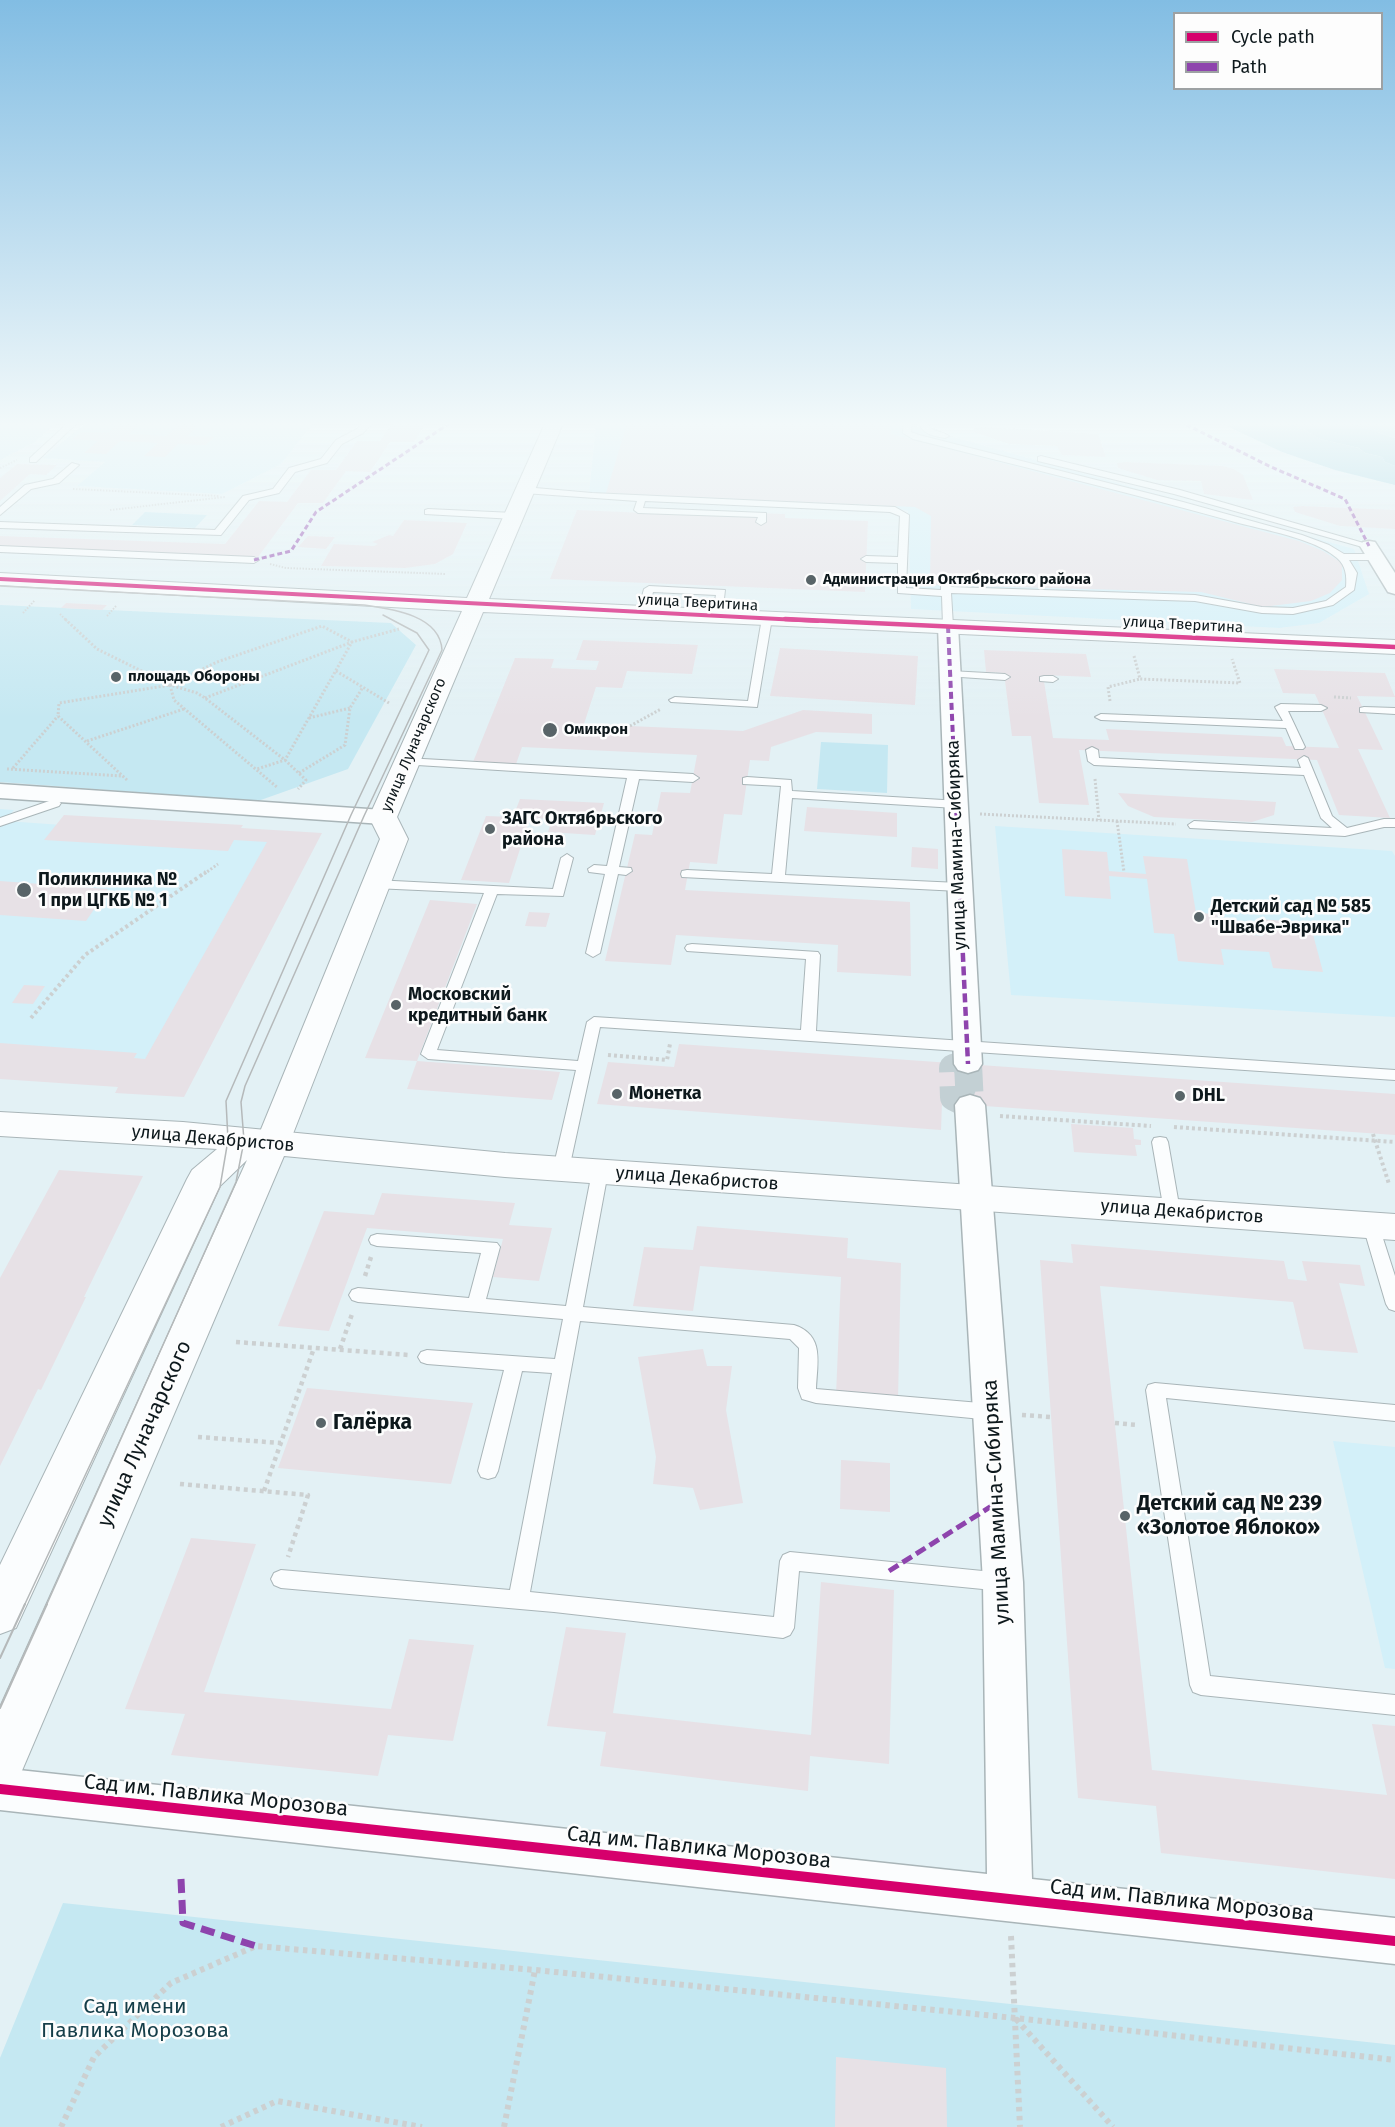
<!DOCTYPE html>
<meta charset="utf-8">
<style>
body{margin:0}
#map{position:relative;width:1395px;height:2127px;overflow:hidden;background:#e3f1f5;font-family:"Fira Sans",sans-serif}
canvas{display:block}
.legend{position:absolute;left:1173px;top:12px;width:210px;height:78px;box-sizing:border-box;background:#fdfdfd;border:2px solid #9da1a3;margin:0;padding:8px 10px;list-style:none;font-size:18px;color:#0d181c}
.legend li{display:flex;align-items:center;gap:12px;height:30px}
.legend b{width:30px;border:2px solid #9da1a3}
</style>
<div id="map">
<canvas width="1395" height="2127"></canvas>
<ul class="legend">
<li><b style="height:8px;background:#d6006c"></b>Cycle path</li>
<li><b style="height:8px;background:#8e44ad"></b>Path</li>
</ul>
</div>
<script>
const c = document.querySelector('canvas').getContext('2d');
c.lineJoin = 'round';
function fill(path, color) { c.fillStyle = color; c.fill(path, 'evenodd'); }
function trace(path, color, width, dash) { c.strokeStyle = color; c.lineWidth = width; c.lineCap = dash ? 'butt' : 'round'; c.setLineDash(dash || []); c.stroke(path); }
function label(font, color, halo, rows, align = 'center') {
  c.font = font + ' "Fira Sans",sans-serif'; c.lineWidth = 5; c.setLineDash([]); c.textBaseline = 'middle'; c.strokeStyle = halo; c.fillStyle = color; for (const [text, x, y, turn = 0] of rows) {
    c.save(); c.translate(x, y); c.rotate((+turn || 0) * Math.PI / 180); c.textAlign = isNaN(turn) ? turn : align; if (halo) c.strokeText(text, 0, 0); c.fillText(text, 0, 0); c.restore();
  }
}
fill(new Path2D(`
 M0,421h58l-23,21 -35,18z
 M88,421h221l2,5 -30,38 -59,30 -145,-8 28,-24 -62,-4z
 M603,421h293l458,128 15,45 -50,29 -40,5 -368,-19 -3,-98 -29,-6 -290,-11 7,-70z
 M0,809l14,1 -9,11 288,20 -136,244 -157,-11z
 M995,826l397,25 3,5v161l-384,-22z
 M1333,1441l62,6v222l-10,-1z`), '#d3f0f9');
fill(new Path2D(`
 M145,512l62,3 -12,13 -63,-3z
 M0,605l391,18 25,22 -68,124 -90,32 -258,-19z
 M821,742l67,3 -1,48 -70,-4z
 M63,1903l1332,142v82h-1395v-69z`), '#c5e8f2');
fill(new Path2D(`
 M1216,421h64l25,9 15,9 39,9 6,5 17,4 3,5 10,4v19l-60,-15 -53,-18z
 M1343,421h52v17z`), '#9ad2e1');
fill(new Path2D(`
 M1280,421h63l52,17v28l-10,-4 -3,-5 -17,-4 -6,-5 -39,-9 -15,-9z`), '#89cadc');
fill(new Path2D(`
 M121,421h22l-14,13 38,2 13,-13 20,1 -13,12 27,1 -8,8 -28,-1 -13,13 -21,-1 14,-13 -38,-2 -14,13 -22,-1 14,-12 -26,-2 10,-7 26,1z
 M394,421h33l-13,21h-24l-20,30 -24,-1 -23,32h-25l-40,54 -258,-10v-11l225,8 34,-43 28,1 24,-32h25l21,-29h23z
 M628,421h155l107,4 1,9 408,107 24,10 19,12v17l-12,13 -19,8 -48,6 -62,-15 -271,-7 1,-69 -16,-9 -309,-14z
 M983,427l115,7 8,23 -44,-2 -5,-9 -48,-2 -35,-12v-4z
 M1126,462l97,4 11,3 9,6 10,25 -49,-6 -3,-13 -44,-1 -39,-12 -1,-5z
 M17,464l40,1 -11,10 -16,-1 -30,27v-23z
 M1302,506l93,4v19l-55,-3 -45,-14 -2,-5z
 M647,509l138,5v4l83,3 -3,71 -315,-13 27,-69 69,3z
 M404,520l63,3 -14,31 -18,10 -30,4 -84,-2 13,-22 40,2 4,-2 -6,-2 17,-7 4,1z
 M308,536l27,1 -9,12 -28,-2z
 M66,603l41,2 -5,5 -41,-2z
 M583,640l115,5 -6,29 -65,-3 -5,17 -26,-1 -12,37 159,7 60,-21 69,4v20l-56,-2 -45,15 -2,14 -19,-1 -8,55 -18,-1 -7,50 -27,-2 -5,28 225,12 1,74 -74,-4 1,-27 -162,-10 -5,30 -66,-4 30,-127 17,1 9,-43 29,1 7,-38 -175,-8 -6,17 -43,-2 42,-104 39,1 -3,9 45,2 3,-9 -23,-1z
 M780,648l138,8 -3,49 -145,-9z
 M984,650l102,4 5,23 -48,-2 10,63 56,2 -3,-11 176,8 4,9 53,2 -24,-54 -32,-1 -9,-24 111,4 10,24 -38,-1 26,54 -25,-1 32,69 -51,-3 -22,-55 -238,-10 10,55 -50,-2 -8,-67h-19l-8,-63 -18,-1z
 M1118,793l158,9 -2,13 -22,7 -98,-5 -26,-11z
 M520,799l84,4 -9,32 -47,-3 4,-13 -22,-1 -21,65 -48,-3 25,-64 27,1z
 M807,807l90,6v24l-93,-6z
 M64,815l179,10 -2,3 81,5 -138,264 -69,-4 3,-6 -118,-8v-36l137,10 -3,5 11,1 122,-217 -33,-2 -6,11 -184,-11z
 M912,847l26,2v20l-27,-2z
 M1062,849l45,3 2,19 37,3 -3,-18 44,3 9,54 21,1 4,18 42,4 -4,-17 51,4 13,49 -50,-4 -4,-16 -48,-3 3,16 -46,-4 -4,-27 -20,-1 -7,-54 -38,-3 2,23 -46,-3z
 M0,881l108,8 -22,32 -86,-6z
 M430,900l47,4 -60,157 -52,-3z
 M529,912l21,1 -4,14 -21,-1z
 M24,985l21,1 -12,18 -21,-1z
 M679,1044l716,50v41l-453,-32 -1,27 -344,-26 11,-42 66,5z
 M417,1061l108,8 35,3 -8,28 -145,-11z
 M1071,1124l62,4 1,11 7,1v5h-6l2,11 -63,-4z
 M59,1170l84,6 -59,121h2l-45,93 -3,-1 -38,77v-188z
 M382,1193l133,10 -6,22 43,3 -13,53 -46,-4 10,-38 -136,-11 -38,103 -51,-5 46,-115 50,4z
 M697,1226l151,12 -1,20 54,5 -3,137 -62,-5 5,-118 -141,-11 -7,45 -60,-5 11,-59 49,3z
 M1071,1244l213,17 4,18 19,2 -5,-20 58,4 5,21 -26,-3 19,70 -54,-4 -11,-47 -193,-16 52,484 235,25 -15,-71 23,2v153l-234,-26 -5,-47 -78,-8 -38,-538 33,3z
 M703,1349l4,17h25l-6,44 17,93 -43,7 -7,-22 -40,-4 3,-27 -18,-100z
 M307,1388l166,15 -22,81 -173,-16z
 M841,1460l49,3v49l-50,-3z
 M191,1538l65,6 -52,148 187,17 18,-70 65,6 -21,96 -65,-6 -10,41 -207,-21 14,-41 -60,-5z
 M821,1582l73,8 -5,174 -79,-8 -2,35 -208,-25 6,-34 -59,-6 19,-99 60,6 -13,80 198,22z
 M836,2057l110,11 1,59h-112z`), '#e7e1e6');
trace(new Path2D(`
 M968,1064l2,41 -16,-8 -1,-29z`), '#c3d0d4', 28, [28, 14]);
const service = new Path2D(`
 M70,421h9l-43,41h-6v-4z
 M365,421h9l-11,12 -21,11 -15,19 -32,9 -16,21 -30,7 -28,35 -221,-7v-6l215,8 28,-34 30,-7 16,-21 32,-9 15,-19 21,-11z
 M904,421h8l-1,11 8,3 264,67 119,33 27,10 15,9h31l5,3 -5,3h-26l8,13 -3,17 -21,15 -40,9 -31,-1 -67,-12 -244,-8 2,33 -5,3 -5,-3 -1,-30 -44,-3v-30l-32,-1 -5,-3 5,-3 32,1 2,-41 -10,-4 -245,-11 -2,7 123,5v9l-5,3 -5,-3 2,-5 -120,-4 -4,-3 3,-9 -113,-8 -4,-3 4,-3 68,6 303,14 14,8 -3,73 35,2v-5l5,-3 3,1 2,4 244,8 67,12 31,1 33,-7 20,-14c1,-11 0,-21 -9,-29 -23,-20 -73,-28 -102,-36 -107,-30 -215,-56 -322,-83l-10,-6z
 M918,421h8c4,12 15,9 23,15l-4,2c-12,-2 -23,-4 -27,-17z
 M1041,456l139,34 194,56 -8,2 -192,-54 -136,-33v-4z
 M72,463l7,2 -20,18 -28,6 -31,26v-8l25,-22 28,-6z
 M428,509l86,4 5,3 -5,3 -89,-5v-4z
 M0,546l254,11 5,3 -5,3 -254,-11z
 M649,586l76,4 -3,26 -5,3 -5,-3 4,-21 -63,-3 -5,20 -9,2 -1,-2 6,-23z
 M767,615l5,3 -15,89 -86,-5 -2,-2 6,-3 73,4 14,-83z
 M950,671l55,3 5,3 -5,3 -59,-4v-4z
 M1044,676h9l5,3 -5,3 -13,-1v-4z
 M1281,704l40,1 6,3 -6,3h-33l17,36 -2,2h-8l-9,-21 -185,-8 -6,-3 6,-3 182,7 -8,-14z
 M1364,707l31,1v6l-35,-2v-4z
 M1092,747l6,3 1,8 202,10 -3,-8 6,-4 4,2 24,58 15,12 37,-9h11v8h-11l-39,9 -155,-8 -2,-3 6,-4 138,7 -11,-10 -17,-43 -210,-10 -6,-4 -2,-11z
 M405,758l288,16 6,4 -6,4 -54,-3 -20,88 12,1 1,3 -6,4 -8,-1 -18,79 -7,4 -7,-4 19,-79 -16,-2 -1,-3 6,-4 13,1 20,-88 -226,-14v-4z
 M747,777l44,3 1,11 168,10v6l-4,1 -164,-10 -7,77 174,8 7,4 -7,4 -277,-14 -1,-3 1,-3 5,-1 85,4 9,-88 -38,-2v-6z
 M55,799l6,4 -2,3 -59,20v-8z
 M567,854l6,4 -10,38 -66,-2 -60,156 141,11 9,-39 7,-5 207,13 5,-71 -119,-8 -2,-3 2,-3 5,-1 126,8 2,3 -4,76 579,39v10l-795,-53 -31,142 -2,4h-12l-2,-4 23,-99 -148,-11 -7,-5 63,-161 -110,-5 -7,-4 7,-4 179,9 8,-31z
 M1160,1137l6,1 2,4 12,69 -2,4h-12l-2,-4 -12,-69 2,-4z
 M600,1166l6,2 2,4 -25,135 211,18c31,10 23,38 22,64l176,15 7,3 2,5 -2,5 -7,3 -176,-17 -14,-4 -4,-11 1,-40 -9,-9 -210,-18 -50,271 244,25 6,-56 3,-6 7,-3 213,21 7,3 3,6 -3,6 -7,3 -204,-20 -5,57 -4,7 -7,3 -229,-26 -273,-24 -7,-3 -3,-6 3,-6 7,-3 229,20 42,-217 -30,-2 -24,100 -3,6 -7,2 -7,-2 -3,-6 26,-101 -77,-6 -6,-2 -3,-5 3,-5 6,-2 128,9 8,-40 -205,-17 -6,-2 -3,-5 3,-5 6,-2 111,10 12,-45 -104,-7 -6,-2 -2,-4 2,-4 6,-2 120,9 3,4 -14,52 80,7 26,-134 2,-4z
 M1371,1220l6,2 2,4 16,50v35l-6,-2 -3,-5 -23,-78 2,-4z
 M1155,1383l240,22v16l-229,-23 44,278 185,19v20l-194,-20 -8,-3 -3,-7 -44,-295 2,-5z`);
const minor = new Path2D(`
 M1369,541l6,1 20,31v21l-7,-2 -28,-46 3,-4z
 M948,620l7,2 3,4 24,438 -4,6 -10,3 -10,-3 -4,-6 -16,-438 3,-4z
 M0,784l383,26 8,2 4,5 -4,5 -8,2 -383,-26z
 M970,1095l10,3 5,7 38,477 9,297 363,39v46l-1395,-154v-42l987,106 -4,-292 -28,-477 5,-7z`);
const tertiary = new Path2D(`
 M546,421h18l-75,178 906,41v14l-912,-42 -86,205 11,22 -119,305 -5,8 -12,4 -12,-4 -5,-8 125,-305 -11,-22 93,-206 -462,-26v-12l467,25z`);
const secondary = new Path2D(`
 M0,1112l183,10 322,31 890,61v26l-890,-63 -221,-21 -266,624 -18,7v-80l247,-547 -27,26 -204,442 -16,6v-69l187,-386 5,-9 25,-21 -217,-13z`);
trace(service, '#a9b5b8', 2);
trace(minor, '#a9b5b8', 3);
trace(tertiary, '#a9b5b8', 2);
trace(secondary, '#a9b5b8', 2);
trace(new Path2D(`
 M0,468l17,-8
 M73,489l146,7
 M110,510l115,-13
 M270,564l16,4 160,6
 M23,613l12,-13
 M60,614l7,7
 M107,616l9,-10`), '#ccd0d1', 2, [1.5, 1.5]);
trace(new Path2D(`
 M65,619l32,30 73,36 27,8 8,5 80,62 21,20 -8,9
 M1134,656l6,23 100,4 -8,-24
 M336,671l53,32
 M170,685l4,15 104,88
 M1334,697l17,1
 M205,698l147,-56 -67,118 -28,9
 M1110,701l-2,-14 32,-8
 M309,718l41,-10
 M630,726l31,-17
 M87,741l97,-32
 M13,768l45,-52
 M7,769l115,7
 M299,773l46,-28 5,-37 13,-21
 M1095,779l4,41
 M127,780l-69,-64 1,-13 111,-18 47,-23 105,-36 30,16 47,-13
 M980,814l196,10
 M1117,821l7,51
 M204,874l14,-10`), '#ccd0d1', 3, [2, 2]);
trace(new Path2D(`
 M31,1018l54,-63 121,-83
 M608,1055l59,5 3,-16
 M1000,1116l151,10
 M1174,1127l221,15
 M1373,1134l16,50`), '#ccd0d1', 4, [3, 3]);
trace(new Path2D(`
 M365,1276l6,-19
 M236,1342l173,13
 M340,1349l12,-35
 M1022,1415l29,2
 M1115,1423l23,2
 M198,1437l83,6
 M180,1484l128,11 -20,62
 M264,1491l50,-143`), '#ccd0d1', 4.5, [4, 4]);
trace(new Path2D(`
 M1011,1936l9,191
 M1016,2019l97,108
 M61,2127l33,-70 77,-74 85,-37 279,24 480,48 380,42
 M221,2127l56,-26 145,26
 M504,2127l31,-157`), '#ccd0d1', 6, [4.5, 4.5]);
fill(service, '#fbfdfe');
fill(minor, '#fbfdfe');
fill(tertiary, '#fbfdfe');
fill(secondary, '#fbfdfe');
trace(new Path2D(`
 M0,586l364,19c28,4 76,10 78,45l-78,166 -119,270 -4,16 3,39 -8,41 -190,424
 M24,1606l196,-419 8,-47 -2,-39 125,-286 78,-165 -12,-17 -34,-18`), '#b5b9ba', 1.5);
trace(new Path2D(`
 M0,1658l25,-54
 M0,1708l47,-104`), '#b5b9ba', 2);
trace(new Path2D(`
 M1179,421l90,45 76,33 24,47
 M254,560l37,-9 25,-39 137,-91`), '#8e44ad', 3, [5, 3]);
trace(new Path2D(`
 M948,626l11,248`), '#8e44ad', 4, [7, 4]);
trace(new Path2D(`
 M959,872l9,192`), '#8e44ad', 4.5, [9, 4.5]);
trace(new Path2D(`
 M889,1571l109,-69`), '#8e44ad', 5, [11, 5]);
trace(new Path2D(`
 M181,1879l2,44 73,23`), '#8e44ad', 7, [14, 7]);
trace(new Path2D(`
 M0,579l818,42`), '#d6006c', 4);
trace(new Path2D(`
 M785,619l610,28`), '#d6006c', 4.5);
trace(new Path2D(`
 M0,1789l1395,152`), '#d6006c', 10);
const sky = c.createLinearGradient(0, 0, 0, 719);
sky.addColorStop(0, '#82bde3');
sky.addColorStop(0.59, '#f2f9fa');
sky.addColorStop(1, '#f2f9fa00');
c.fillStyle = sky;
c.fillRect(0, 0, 1395, 719);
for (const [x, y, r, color] of [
 [811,580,6,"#586468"],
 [116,677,6,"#586468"],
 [550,730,8,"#586468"],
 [490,829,6,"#586468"],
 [24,890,8,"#586468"],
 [1199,917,6,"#586468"],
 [396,1005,6,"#586468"],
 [617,1094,6,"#586468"],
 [1180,1096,6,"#586468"],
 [321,1423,6,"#586468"],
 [1125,1516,6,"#586468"]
]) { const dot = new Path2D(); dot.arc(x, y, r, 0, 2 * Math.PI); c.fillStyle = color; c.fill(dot); trace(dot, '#fdfdfd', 2); }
label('bold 15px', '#0d181c', '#fdfdfd', [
 ["Администрация Октябрьского района",823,580],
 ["площадь Обороны",128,677],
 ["Омикрон",564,730]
], 'left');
label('15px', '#0d181c', '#fdfdfd', [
 ["улица Тверитина",698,603,3],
 ["улица Тверитина",1183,625,3],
 ["улица Луначарского",414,745,-67]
]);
label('bold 18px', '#0d181c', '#fdfdfd', [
 ["ЗАГС Октябрьского",502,819],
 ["района",502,840],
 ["Поликлиника №",38,880],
 ["1 при ЦГКБ № 1",38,901],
 ["Детский сад № 585",1211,907],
 ["\"Швабе-Эврика\"",1211,928],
 ["Московский",408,995],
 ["кредитный банк",408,1016],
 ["Монетка",629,1094],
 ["DHL",1192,1096]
], 'left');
label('18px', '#0d181c', '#fdfdfd', [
 ["улица Мамина-Сибиряка",957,845,-92],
 ["улица Декабристов",213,1139,5],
 ["улица Декабристов",697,1179,4],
 ["улица Декабристов",1182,1212,4]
]);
label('bold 21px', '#0d181c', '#fdfdfd', [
 ["Галёрка",333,1423],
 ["Детский сад № 239",1137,1504],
 ["«Золотое Яблоко»",1137,1528]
], 'left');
label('21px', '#0d181c', '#fdfdfd', [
 ["улица Луначарского",145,1434,-66],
 ["улица Мамина-Сибиряка",997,1502,-93],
 ["Сад им. Павлика Морозова",216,1796,6],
 ["Сад им. Павлика Морозова",699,1848,6],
 ["Сад им. Павлика Морозова",1182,1901,6]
]);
label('21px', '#153e49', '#fdfdfd', [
 ["Сад имени",135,2007],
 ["Павлика Морозова",135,2031]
]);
</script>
